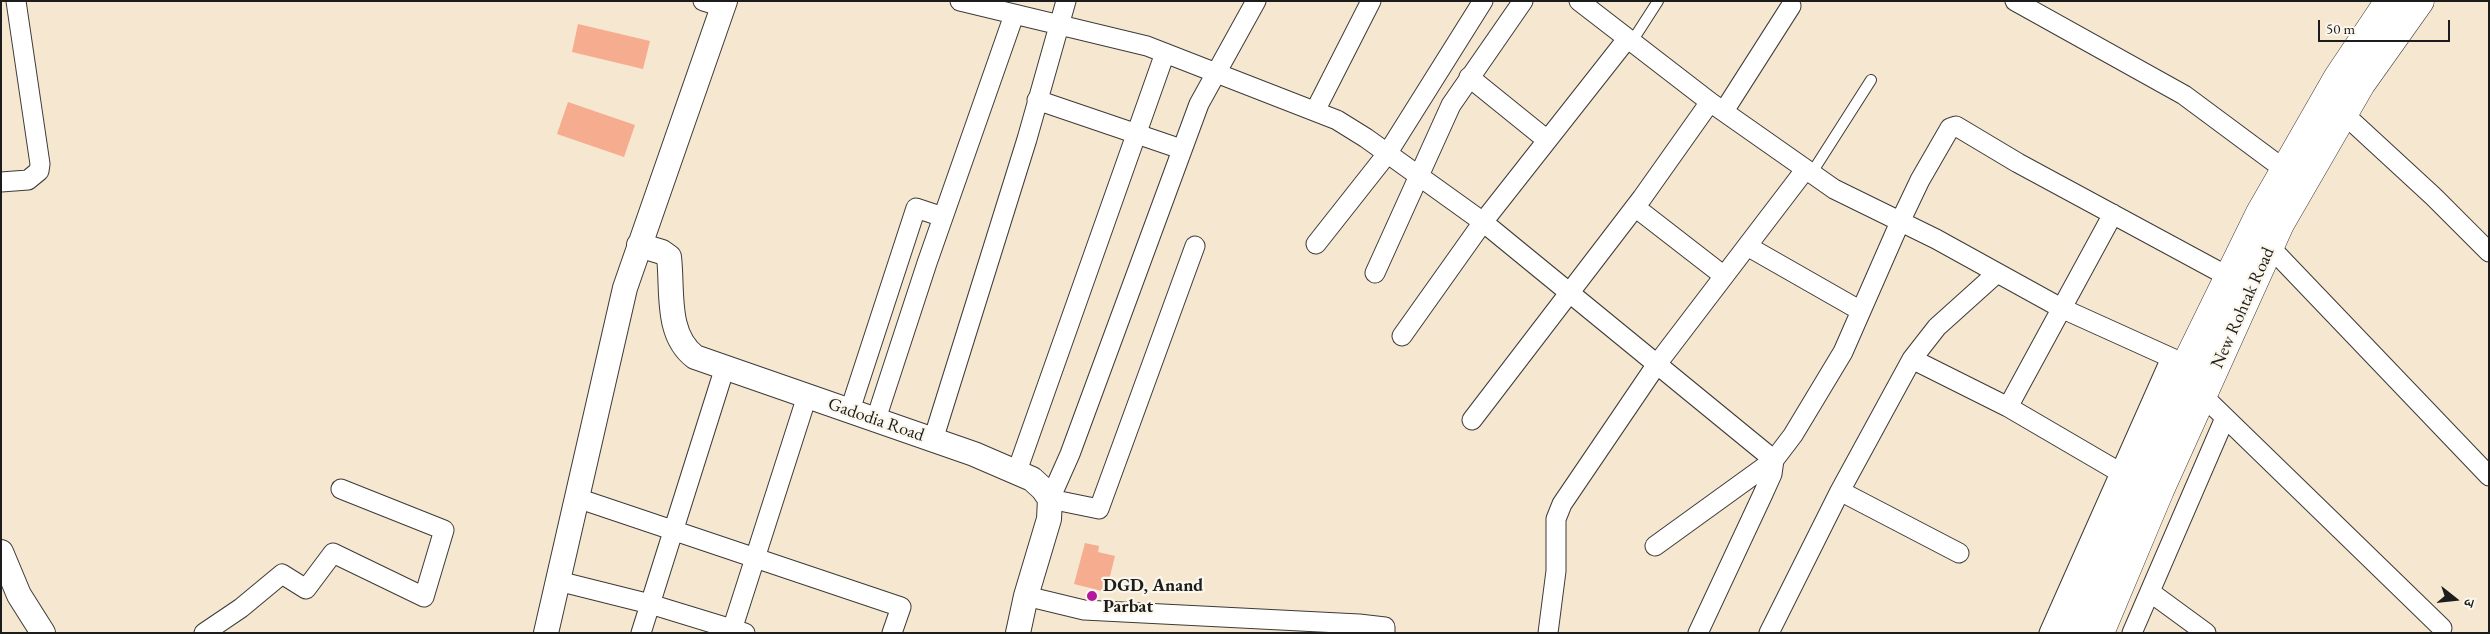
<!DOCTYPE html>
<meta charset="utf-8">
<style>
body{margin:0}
#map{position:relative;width:2490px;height:634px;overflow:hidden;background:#f6e7d0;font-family:"EB Garamond","Noto Serif Devanagari",serif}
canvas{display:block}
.frame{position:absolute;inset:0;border:2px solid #1c1c1c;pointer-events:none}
.north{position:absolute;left:2430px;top:574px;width:50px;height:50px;-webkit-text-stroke:4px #fbf7ec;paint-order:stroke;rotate:106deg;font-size:14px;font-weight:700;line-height:20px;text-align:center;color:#1c1c1c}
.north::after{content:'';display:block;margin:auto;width:18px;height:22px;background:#1c1c1c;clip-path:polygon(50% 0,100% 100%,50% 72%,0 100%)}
.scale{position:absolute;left:2318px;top:20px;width:132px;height:22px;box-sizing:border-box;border:2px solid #1c1c1c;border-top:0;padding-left:6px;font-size:15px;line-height:18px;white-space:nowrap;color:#1c1c1c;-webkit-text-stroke:4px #fbf7ec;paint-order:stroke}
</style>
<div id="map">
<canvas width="2490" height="634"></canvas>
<div class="frame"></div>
<div class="north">उ</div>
<div class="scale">50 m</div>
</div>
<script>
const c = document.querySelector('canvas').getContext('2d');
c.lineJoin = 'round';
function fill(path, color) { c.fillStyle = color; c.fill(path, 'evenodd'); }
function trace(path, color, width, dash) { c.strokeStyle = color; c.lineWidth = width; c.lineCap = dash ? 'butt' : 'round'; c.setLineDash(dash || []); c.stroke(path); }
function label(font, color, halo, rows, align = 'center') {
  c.font = font + ' "EB Garamond",serif'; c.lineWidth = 4.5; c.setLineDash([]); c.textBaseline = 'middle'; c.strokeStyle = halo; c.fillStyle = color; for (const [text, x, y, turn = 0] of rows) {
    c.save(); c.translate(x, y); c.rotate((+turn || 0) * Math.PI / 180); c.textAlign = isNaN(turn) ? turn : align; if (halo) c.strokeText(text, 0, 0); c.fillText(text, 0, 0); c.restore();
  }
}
fill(new Path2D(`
 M578,24l72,17 -7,28 -71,-17z
 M568,102l67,23 -11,32 -67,-23z
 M1085,543l14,3 -1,6 17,4 -9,36 -32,-8z`), '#f6ac8f');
const service = new Path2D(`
 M1631,43l27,-42
 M1811,174l60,-94`);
const minor = new Path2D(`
 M703,1l20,6
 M960,1l187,45 190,74 29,18 117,84 291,238 -119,86
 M1579,1l131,101 124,87 102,50 125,69 135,61
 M2015,1l169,94 101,75
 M1469,77l78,63
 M1037,100l144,49
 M1315,111l56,-110
 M1724,111l67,-105
 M2345,115l89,82 55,55
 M1,182l27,-2 11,-9 1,-7 -24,-163
 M1635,207l89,69
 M1316,244l71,-90 96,-153
 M1195,246l-96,263 -49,-10 20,-45 129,-350 57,-103
 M1747,246l114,65
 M2270,247l219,229
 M1375,273l76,-168 72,-104
 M1402,336l81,-114 144,-183
 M1912,359l96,48 113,66
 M2203,396l239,232
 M2008,407l105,-193
 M850,410l66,-202 27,9
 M876,419l51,-156 87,-248
 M1472,420l170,-222 68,-96
 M933,440l94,-301 39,-138
 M1017,471l148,-418
 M1840,491l119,62
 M577,498l324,109 -9,26
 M558,581l92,23 95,29
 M2150,592l56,41
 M1026,596l58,14 275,14 26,3v6
 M204,633l37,-25 41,-34 24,15 27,-36 91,44 20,-67 -103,-41
 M641,633l84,-266
 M731,633l76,-237
 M1548,633l8,-62v-52l6,-15 95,-140 148,-194
 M1698,633l65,-139 9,-20 2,-14 19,-25 50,-83 57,-130 20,-42 30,-52 6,-2 62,37 211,114
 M1769,633l71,-142 72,-132 25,-32 60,-54
 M2049,633l122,-275
 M2132,633l93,-215`);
const tertiary = new Path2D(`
 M639,245l23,7 7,5c4,33 -4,77 26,100l279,97 58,25 11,10 7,10 -1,20 -23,77 -8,37
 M1,552l18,43 24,38
 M546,633l79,-345 100,-287`);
const primary = new Path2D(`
 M2072,633l66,-151 48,-118 74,-151 78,-136 51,-76
 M2100,633l60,-143 120,-266 81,-140 59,-83`);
trace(service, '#3d3a37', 12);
trace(minor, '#3d3a37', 21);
trace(tertiary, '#3d3a37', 26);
trace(primary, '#3d3a37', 29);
trace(service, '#fff', 10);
trace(minor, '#fff', 19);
trace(tertiary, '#fff', 24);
trace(primary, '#fff', 28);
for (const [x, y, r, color] of [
 [1092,596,6,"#b5179e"]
]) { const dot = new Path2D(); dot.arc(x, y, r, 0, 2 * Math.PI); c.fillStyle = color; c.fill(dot); trace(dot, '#fbf7ec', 2); }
label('18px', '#1c1c1c', '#fbf7ec', [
 ["New Rohtak Road",2243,308,-66],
 ["Gadodia Road",876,420,19]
]);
label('bold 18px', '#1c1c1c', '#fbf7ec', [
 ["DGD, Anand",1103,586],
 ["Parbat",1103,607]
], 'left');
</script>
